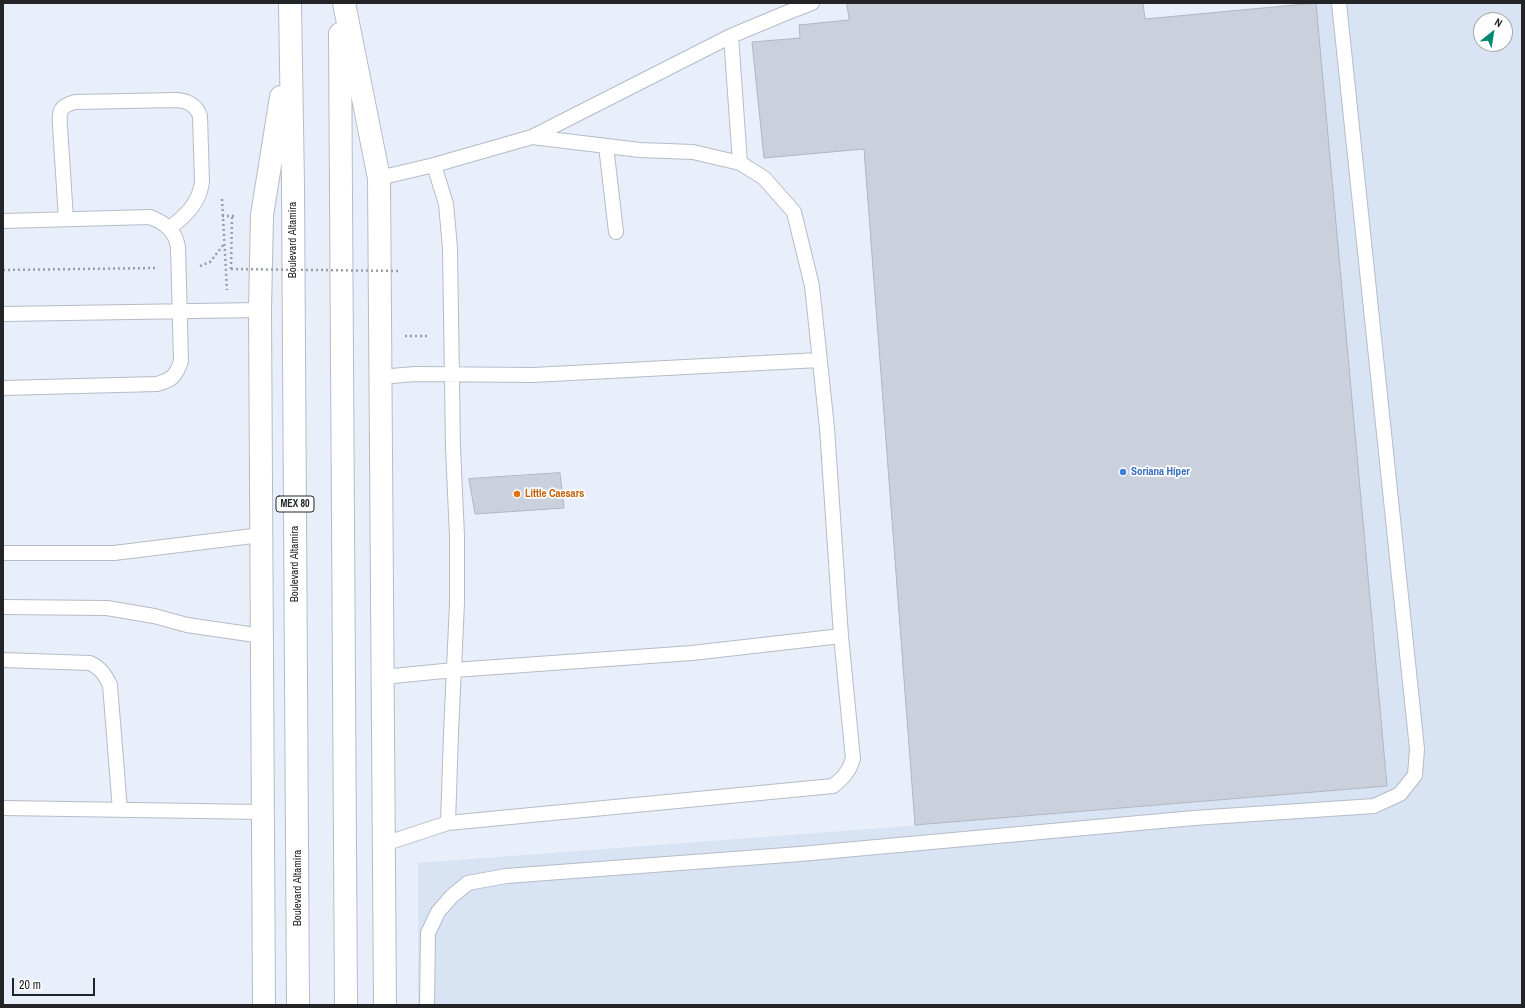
<!DOCTYPE html>
<meta charset="utf-8">
<style>
body{margin:0}
#map{position:relative;width:1525px;height:1008px;overflow:hidden;background:#e8effa;font-family:"Archivo Narrow",sans-serif}
canvas{display:block}
.frame{position:absolute;inset:0;border:4px solid #222428;pointer-events:none}
.north{position:absolute;left:1473px;top:12px;width:40px;height:40px;box-sizing:border-box;background:#fff;border:1px solid #a7a7a9;border-radius:50%;rotate:30deg;font-size:11px;font-weight:700;line-height:16px;text-align:center;color:#222428}
.north::after{content:'';display:block;margin:auto;width:14px;height:18px;background:#00896f;clip-path:polygon(50% 0,100% 100%,50% 72%,0 100%)}
.scale{position:absolute;left:12px;top:978px;width:83px;height:18px;box-sizing:border-box;border:2px solid #222428;border-top:0;padding-left:5px;font-size:12px;line-height:14px;white-space:nowrap;color:#222428;-webkit-text-stroke:3px #fff;paint-order:stroke}
</style>
<div id="map">
<canvas width="1525" height="1008"></canvas>
<div class="frame"></div>
<div class="north">N</div>
<div class="scale">20 m</div>
</div>
<script>
const c = document.querySelector('canvas').getContext('2d');
c.lineJoin = 'round';
function fill(path, color) { c.fillStyle = color; c.fill(path, 'evenodd'); }
function trace(path, color, width, dash) { c.strokeStyle = color; c.lineWidth = width; c.lineCap = dash ? 'butt' : 'round'; c.setLineDash(dash || []); c.stroke(path); }
function label(font, color, halo, rows, align = 'center') {
  c.font = font + ' "Archivo Narrow",sans-serif'; c.lineWidth = 3.5; c.setLineDash([]); c.textBaseline = 'middle'; c.strokeStyle = halo; c.fillStyle = color; for (const [text, x, y, turn = 0] of rows) {
    c.save(); c.translate(x, y); c.rotate((+turn || 0) * Math.PI / 180); c.textAlign = isNaN(turn) ? turn : align; if (halo) c.strokeText(text, 0, 0); c.fillText(text, 0, 0); c.restore();
  }
}
fill(new Path2D(`
 M1316,3h206v1002h-1104v-142l478,-36 491,-41zM1481,20h24v24h-24z`), '#d8e3f4');
const building = new Path2D(`
 M847,3h296l2,16 171,-16 71,783 -472,39 -51,-676 -100,9 -12,-116 48,-4 -1,-13 50,-5z
 M560,473l4,35 -89,6 -6,-35z`);
fill(building, '#cad1dc');
trace(building, '#b0b6c1', 1);
const lane = new Path2D(`
 M731,36l9,127
 M532,137l199,-101 55,-23 26,-10
 M606,146l10,86
 M434,165l12,39 4,44 3,200 4,88v67l-6,130 -3,90
 M379,178l55,-13 98,-28 108,13 53,2 47,11 24,15 30,34 18,74 15,142 14,208 12,123c-4,13 -10,19 -20,27l-385,37 -64,21
 M66,219l-6,-93c-1,-14 -1,-20 15,-24l102,-2c11,1 19,5 23,16l2,66c-3,22 -16,33 -32,46
 M3,221l147,-4c15,6 25,13 28,30l3,114c-5,15 -9,19 -24,23l-154,4
 M3,314l257,-4
 M380,377l35,-3 118,1 286,-15
 M3,553h111l147,-18
 M3,607l104,1 47,8 33,9 75,11
 M3,660l87,3c11,5 15,12 20,22l10,125
 M383,677l71,-7 238,-17 149,-17
 M3,808l260,4
 M427,1005l1,-72 10,-21 14,-16 16,-13 38,-7 294,-22 394,-36 180,-12 26,-12 15,-19 2,-26 -78,-746`);
const primary = new Path2D(`
 M290,3l3,183 5,819
 M344,3l35,175 6,827
 M340,34l6,971
 M264,1005l-4,-695 2,-95 19,-118`);
trace(lane, '#b5bcc6', 16);
trace(primary, '#b5bcc6', 24);
trace(new Path2D(`
 M222,199l5,91
 M222,216h15
 M200,266l10,-4 14,-18
 M231,269l1,-53
 M3,270l154,-2
 M405,336h25`), '#9a9fa7', 2.5, [2, 3]);
trace(lane, '#fff', 14);
trace(primary, '#fff', 22);
trace(new Path2D(`
 M231,269l169,2`), '#9a9fa7', 2.5, [2, 3]);
for (const [x, y, r, color] of [
 [1123,472,4,"#3f7fe0"],
 [517,494,4,"#e8710a"]
]) { const dot = new Path2D(); dot.arc(x, y, r, 0, 2 * Math.PI); c.fillStyle = color; c.fill(dot); trace(dot, '#fff', 1.5); }
for (const [x, y, w] of [
 [295,504,38]
]) { const box = new Path2D(); box.roundRect(x - w / 2, y - 8, w, 16, 3); c.fillStyle = '#fff'; c.fill(box); trace(box, '#222428', 1); }
label('bold 10px', '#222428', null, [
 ["MEX 80",295,504]
]);
label('11px', '#222428', '#fff', [
 ["Boulevard Altamira",293,240,-90],
 ["Boulevard Altamira",295,564,-90],
 ["Boulevard Altamira",298,888,-90]
]);
label('bold 11px', '#366cbe', '#fff', [
 ["Soriana Híper",1131,472]
], 'left');
label('bold 11px', '#c56008', '#fff', [
 ["Little Caesars",525,494]
], 'left');
</script>
